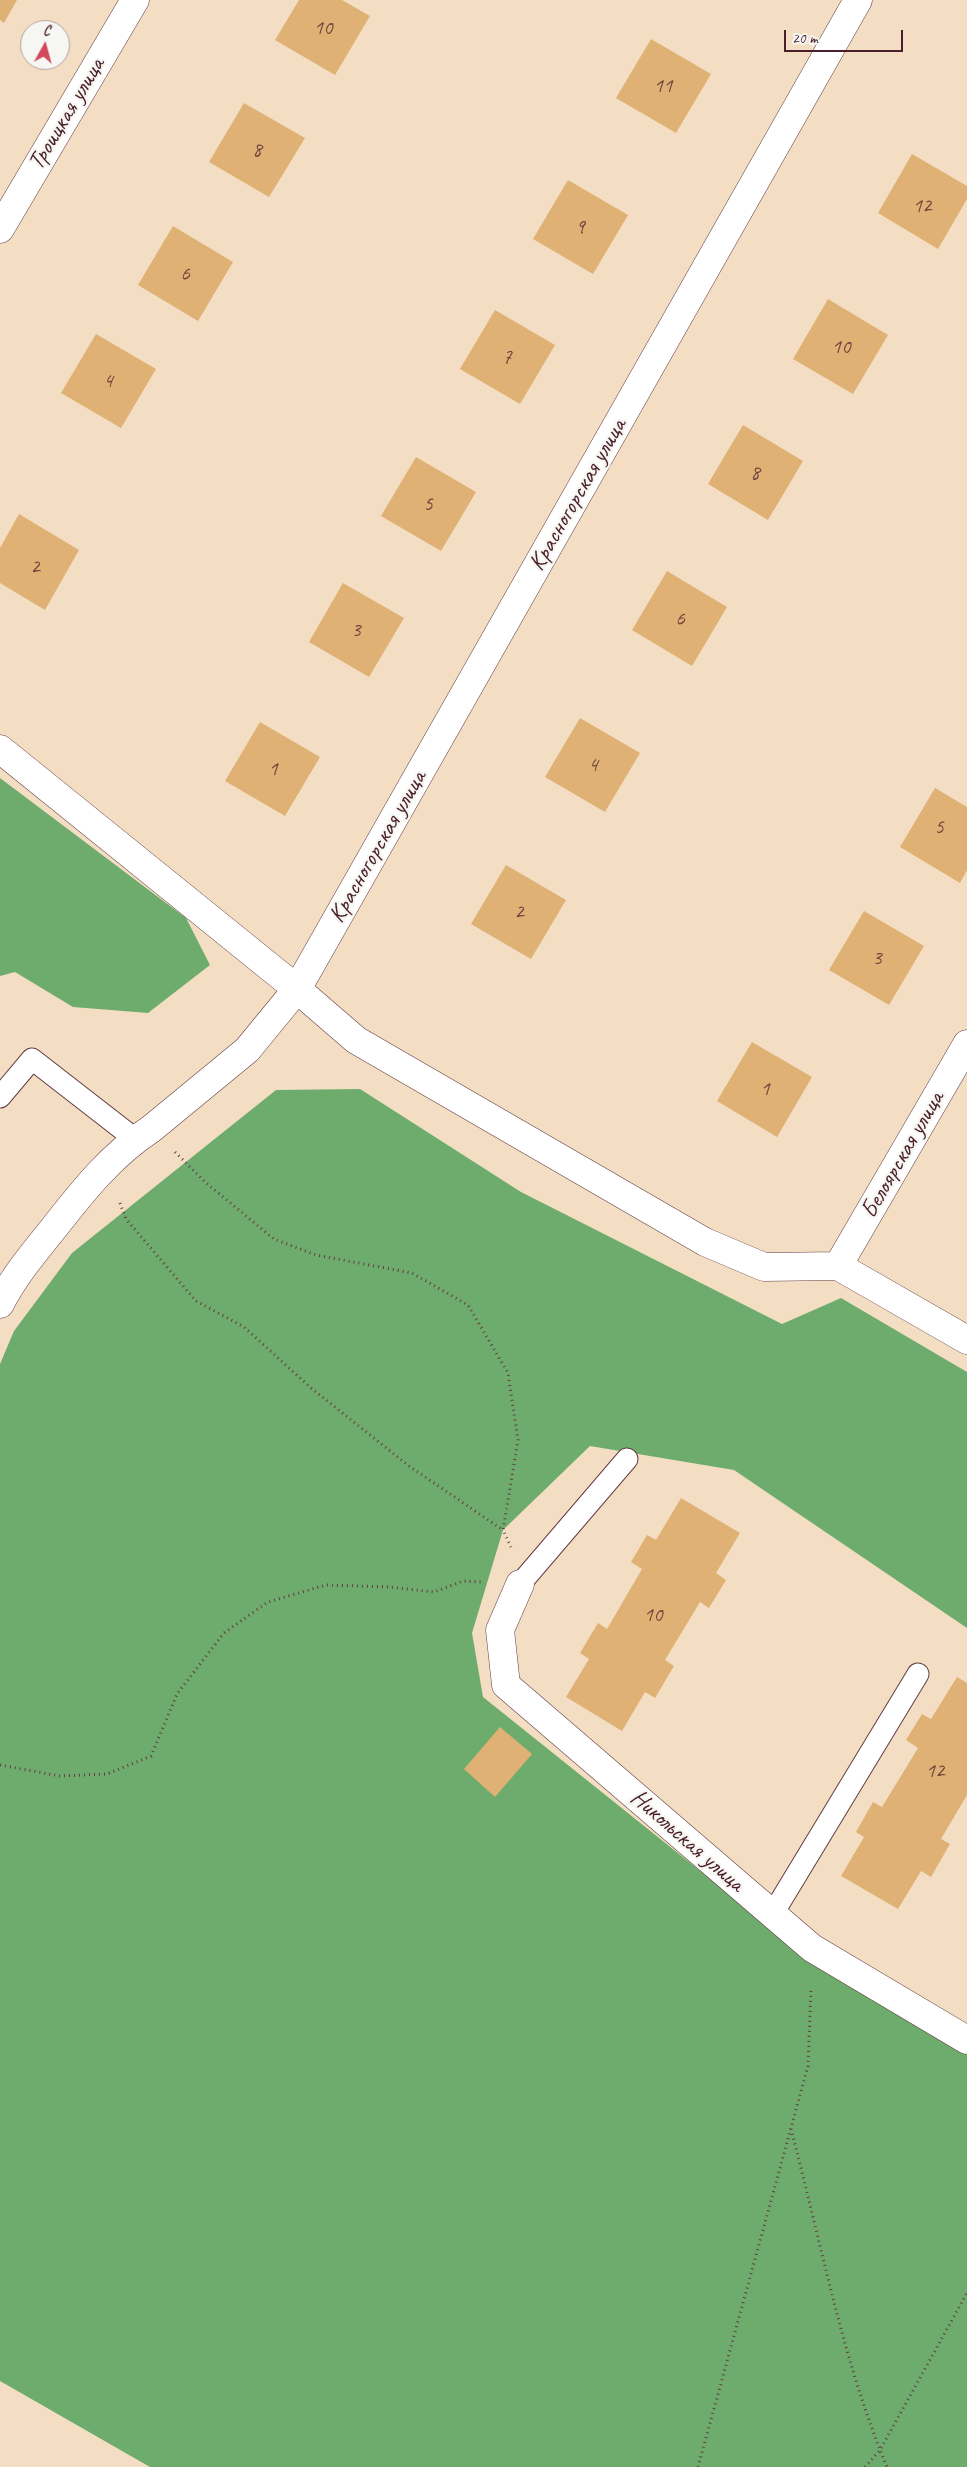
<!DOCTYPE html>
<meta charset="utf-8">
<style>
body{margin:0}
#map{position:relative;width:967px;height:2467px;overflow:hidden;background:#f3dec4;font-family:Caveat,sans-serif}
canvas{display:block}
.north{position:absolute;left:20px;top:20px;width:50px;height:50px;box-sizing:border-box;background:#f6f6f2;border:1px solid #b1a0a2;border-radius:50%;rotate:7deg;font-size:14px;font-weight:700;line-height:20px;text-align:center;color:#4a1f2b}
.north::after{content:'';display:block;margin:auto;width:18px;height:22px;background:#d1495b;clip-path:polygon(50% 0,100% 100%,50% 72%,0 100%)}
.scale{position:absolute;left:784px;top:30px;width:119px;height:22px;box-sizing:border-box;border:2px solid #4a1f2b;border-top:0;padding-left:6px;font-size:15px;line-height:18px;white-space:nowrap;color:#4a1f2b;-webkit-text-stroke:4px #f6f6f2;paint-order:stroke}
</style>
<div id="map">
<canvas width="967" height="2467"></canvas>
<div class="north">С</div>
<div class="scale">20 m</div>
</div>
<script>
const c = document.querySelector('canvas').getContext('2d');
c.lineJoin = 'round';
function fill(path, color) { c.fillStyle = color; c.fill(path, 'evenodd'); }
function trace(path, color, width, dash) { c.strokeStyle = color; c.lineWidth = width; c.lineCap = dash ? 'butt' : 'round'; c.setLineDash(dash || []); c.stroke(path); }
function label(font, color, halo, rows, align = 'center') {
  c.font = font + ' Caveat,sans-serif'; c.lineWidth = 4.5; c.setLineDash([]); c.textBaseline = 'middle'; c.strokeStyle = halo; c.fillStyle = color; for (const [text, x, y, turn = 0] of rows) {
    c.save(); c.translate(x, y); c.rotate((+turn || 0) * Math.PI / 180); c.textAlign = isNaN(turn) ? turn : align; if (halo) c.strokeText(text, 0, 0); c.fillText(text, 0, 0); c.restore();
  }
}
fill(new Path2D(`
 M0,778l186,140 24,47 -62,48 -75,-6 -58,-35 -15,4z
 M360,1089l161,103 261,132 59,-26 126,74v256l-233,-158 -144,-24 -87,84 -31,103 11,64 281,225 203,129v416h-817l-150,-86v-1017l14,-33 58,-78 204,-163z`), '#6eac6d');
fill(new Path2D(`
 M0,0h17l-13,23 -4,-3z
 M299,0h43l28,16 -35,59 -60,-35z
 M651,39l60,35 -35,59 -60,-35z
 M244,103l61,35 -36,59 -60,-35z
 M912,154l55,32v13l-29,50 -60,-36z
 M568,180l60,35 -35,59 -60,-35z
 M173,226l60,36 -35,59 -60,-36z
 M828,299l60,36 -35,59 -60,-35z
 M495,310l60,35 -35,59 -60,-35z
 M96,334l60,35 -35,59 -60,-35z
 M743,425l60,36 -35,59 -60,-36z
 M416,457l60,35 -35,59 -60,-35z
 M19,514l60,36 -34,60 -45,-27v-35z
 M667,571l60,36 -35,59 -60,-36z
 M343,583l61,35 -35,59 -60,-35z
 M580,718l60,35 -35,59 -60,-35z
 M260,722l60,35 -35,59 -60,-35z
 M935,788l32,19v63l-7,13 -60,-36z
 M506,865l60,35 -35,59 -60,-35z
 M864,911l60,35 -35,59 -60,-35z
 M752,1042l60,35 -35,60 -60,-36z
 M681,1498l59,35 -24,40 10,7 -17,28 -9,-6 -35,58 9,6 -19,32 -10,-6 -23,39 -56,-34 23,-38 -9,-6 18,-30 9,6 35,-60 -11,-7 16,-27 9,5z
 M957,1677l10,6v112l-26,44 9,5 -19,33 -10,-6 -23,38 -57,-33 23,-39 -8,-5 17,-30 9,5 36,-59 -12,-8 16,-26 9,5z
 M500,1727l32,27 -37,43 -31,-28z`), '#dfb174');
const lane = new Path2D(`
 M0,1097l32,-38 103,80
 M520,1584l107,-125
 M772,1915l146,-241`);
const street = new Path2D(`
 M0,229l135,-229
 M0,749l297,240 59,51 349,202 59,25 74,-1 129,74
 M838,1266l129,-222
 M0,1304c14,-28 33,-50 53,-75 29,-37 58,-74 98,-100l96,-79 50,-61 561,-989
 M520,1584l-20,46 6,55 306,263 155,92`);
trace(lane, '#633c42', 23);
trace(street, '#633c42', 29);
trace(new Path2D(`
 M175,1152l30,30 69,57 42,16 96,18 56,32 40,68 10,67 -15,90 8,17
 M120,1203l6,16 70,82 48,26 67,61 98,78 94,64
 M0,1765l60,11 47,-2 44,-18 26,-62 47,-61 44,-31 58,-17 63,2 45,5 29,-11 19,1
 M791,2129c30,113 51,230 96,338
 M698,2467l110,-401 3,-78
 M865,2467l15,-17 87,-157`), '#633c42', 3, [1, 4]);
trace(lane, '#fff', 21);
trace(street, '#fff', 28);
label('21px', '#6f443d', null, [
 ["10",323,28],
 ["11",663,86],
 ["8",257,150],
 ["12",922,206],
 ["9",580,227],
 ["6",185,274],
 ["10",841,347],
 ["7",507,357],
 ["4",108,381],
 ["8",755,473],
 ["5",428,504],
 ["2",35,567],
 ["6",680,619],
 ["3",356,630],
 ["4",593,765],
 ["1",273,769],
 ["5",939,827],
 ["2",519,912],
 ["3",877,958],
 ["1",765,1089],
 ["10",653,1615],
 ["12",935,1771]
]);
label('24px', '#4a1f2b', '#f6f6f2', [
 ["Троицкая улица",67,114,-59],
 ["Красногорская улица",578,495,-60],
 ["Красногорская улица",378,847,-60],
 ["Белоярская улица",903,1155,-60],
 ["Никольская улица",687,1841,41]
]);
</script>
